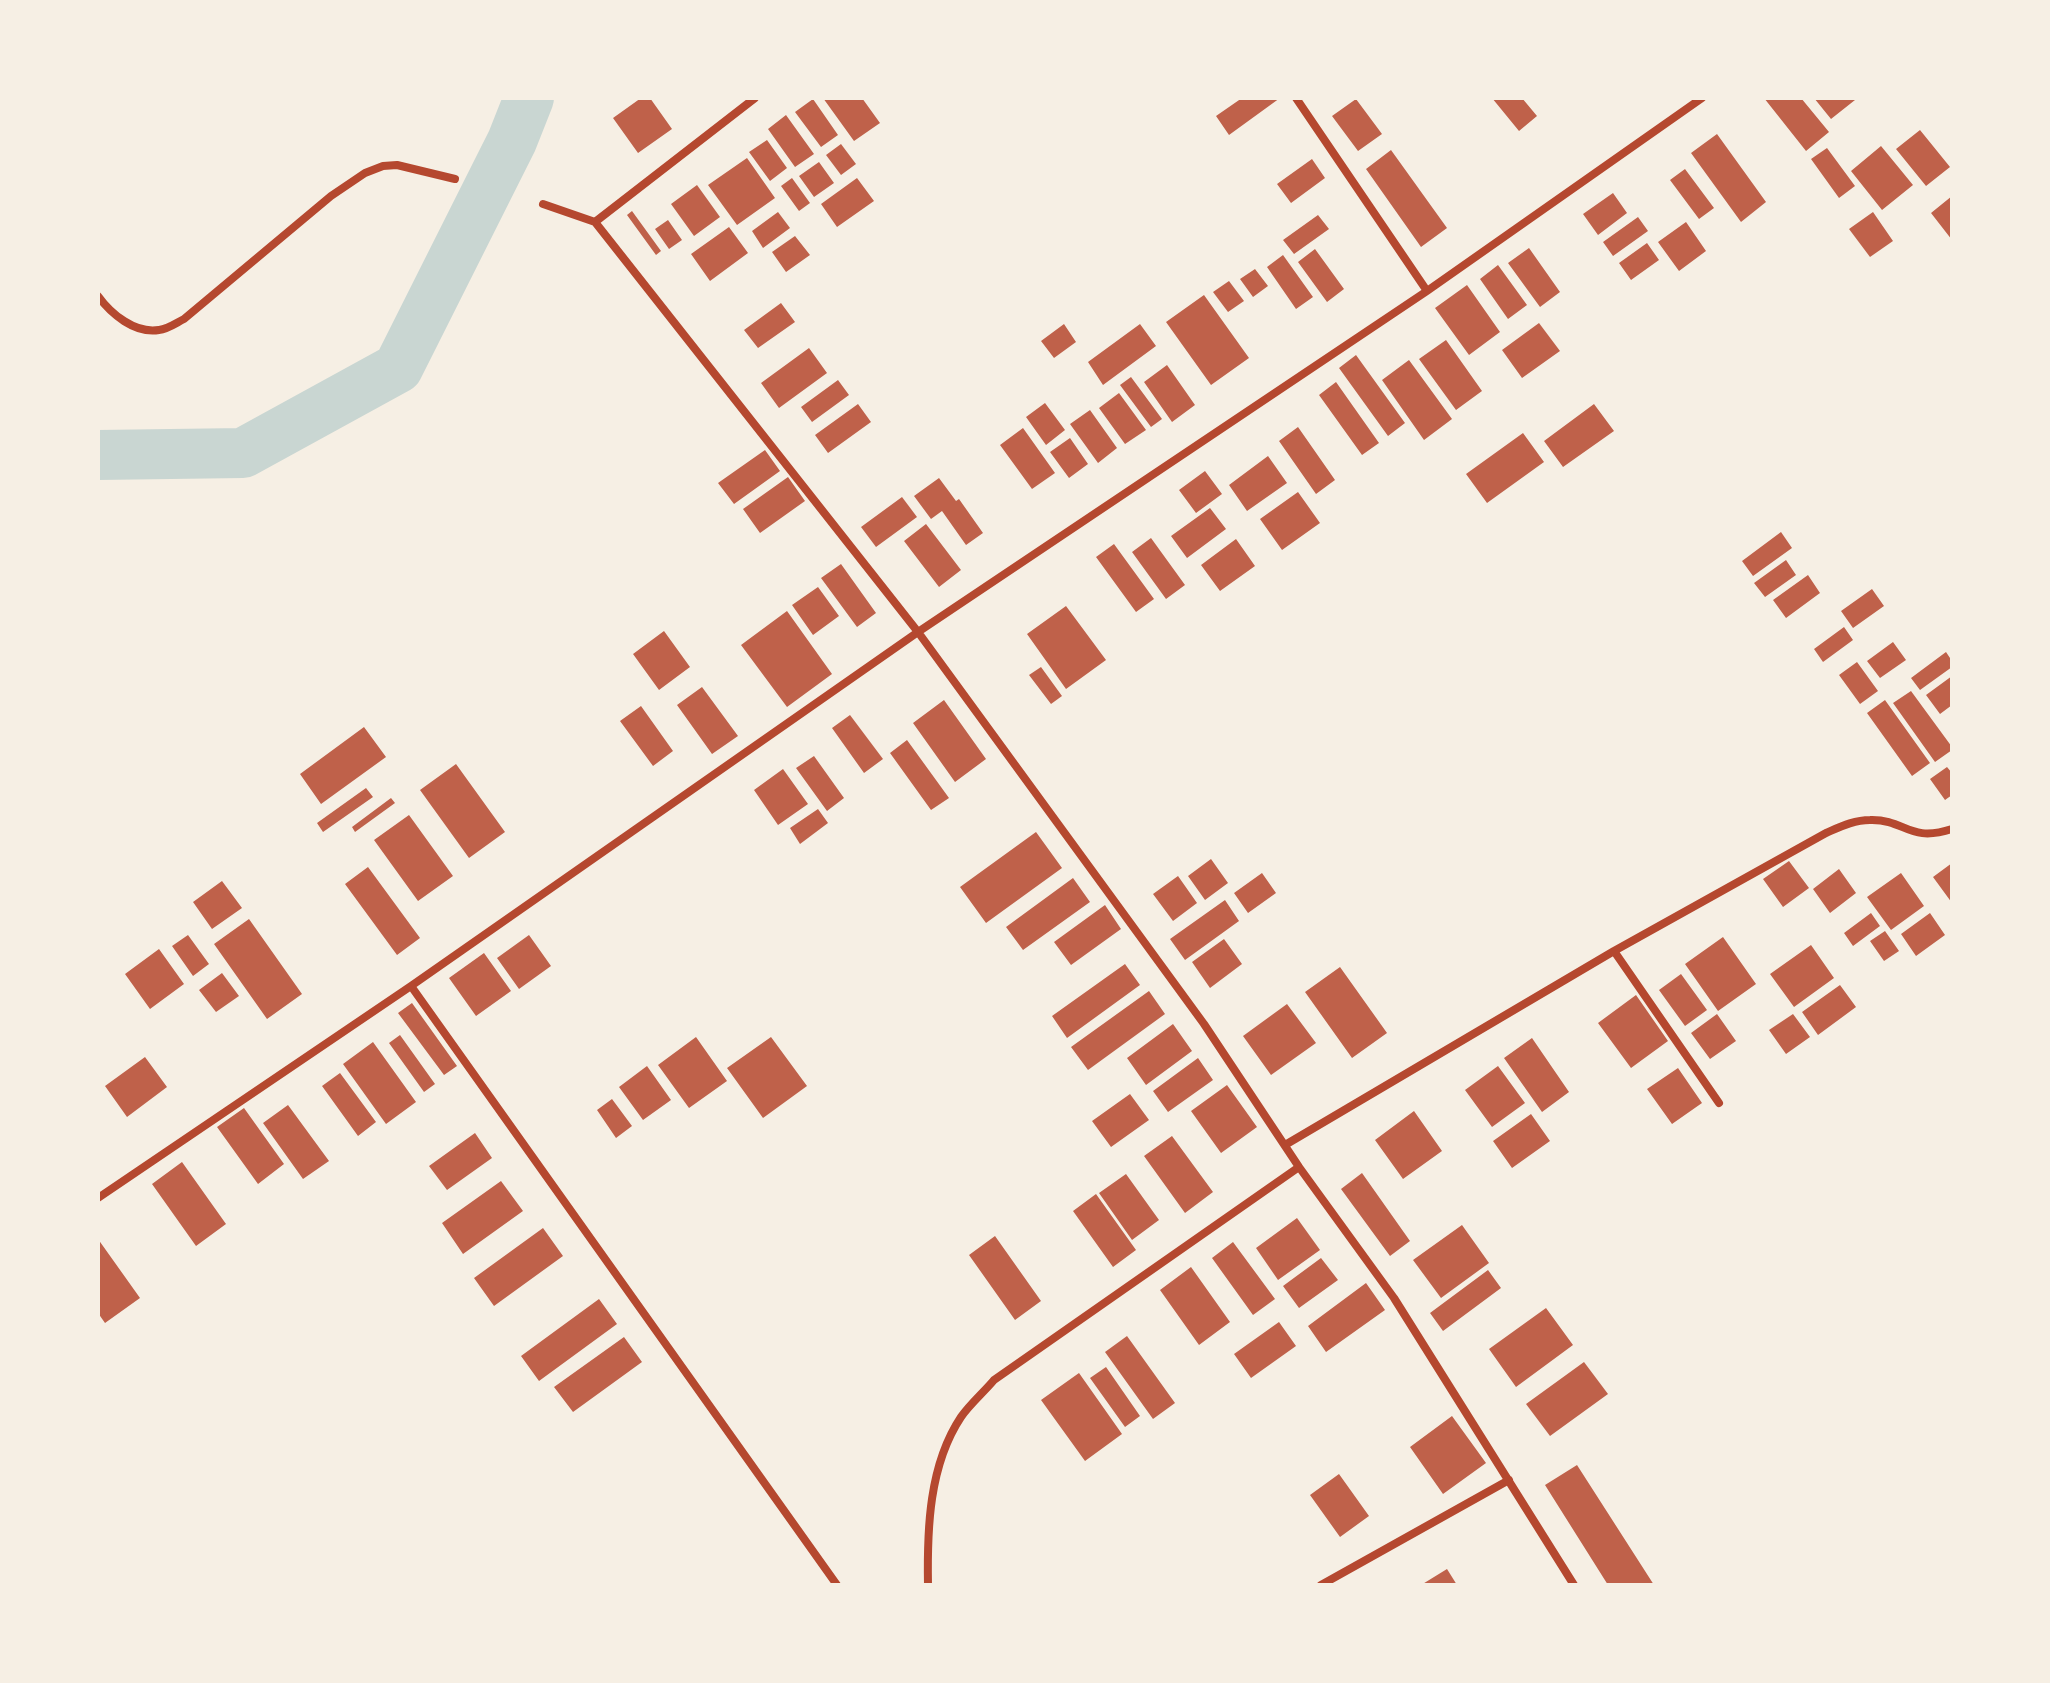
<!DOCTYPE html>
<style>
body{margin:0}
#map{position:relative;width:2050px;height:1683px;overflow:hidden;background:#f6efe4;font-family:"Archivo Narrow",sans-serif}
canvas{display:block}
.frame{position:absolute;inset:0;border:100px solid #f6efe4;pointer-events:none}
</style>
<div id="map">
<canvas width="2050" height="1683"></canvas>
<div class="frame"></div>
</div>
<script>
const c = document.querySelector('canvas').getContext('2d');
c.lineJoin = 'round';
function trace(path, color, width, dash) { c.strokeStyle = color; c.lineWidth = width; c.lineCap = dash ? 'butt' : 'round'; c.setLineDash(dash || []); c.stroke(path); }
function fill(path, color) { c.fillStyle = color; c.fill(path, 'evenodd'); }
trace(new Path2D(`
 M98,455l145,-2 155,-85 114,-227 17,-43`), '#c9d6d2', 50);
fill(new Path2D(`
 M641,98h9l22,31 -34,24 -25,-35z
 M823,98h39l18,25 -26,18z
 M1242,98h38l-51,37 -13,-19z
 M1492,98h30l15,18 -18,15z
 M1764,98h37l28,34 -23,19z
 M1814,98h39l2,2 -24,19z
 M813,99l25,36 -17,12 -26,-35z
 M1356,99l26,35 -24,17 -26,-35z
 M786,115l28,39 -19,13 -27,-38z
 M1920,130l30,37 -24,19 -30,-37z
 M1717,134l49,68 -25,20 -50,-69z
 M767,140l20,28 -17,13 -21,-29z
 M841,144l15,20 -15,11 -15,-20z
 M1881,146l32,39 -31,25 -31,-39z
 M1827,148l28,38 -16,12 -28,-39z
 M1391,150l56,78 -26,19 -55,-78z
 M747,158l28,40 -38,27 -29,-40z
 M1312,159l13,19 -34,25 -14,-19z
 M819,162l15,21 -20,14 -15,-21z
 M1685,169l29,39 -15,11 -29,-39z
 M792,178l18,25 -11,8 -18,-25z
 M857,178l17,23 -37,26 -16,-23z
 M697,185l23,32 -26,19 -23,-32z
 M1613,193l14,20 -29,22 -15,-21z
 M1952,196v44l-21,-27z
 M632,211l29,40 -5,4 -29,-40z
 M778,212l12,16 -27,20 -11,-17z
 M1873,212l20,29 -23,16 -21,-28z
 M1318,215l11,14 -35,25 -11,-14z
 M1638,217l10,14 -35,25 -10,-14z
 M668,220l14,20 -13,9 -14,-20z
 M1686,222l20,29 -27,20 -21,-29z
 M729,227l19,26 -38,28 -19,-27z
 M795,236l15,19 -24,17 -14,-20z
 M1647,243l12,17 -28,20 -12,-17z
 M1529,248l31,44 -20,15 -32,-44z
 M1315,249l29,40 -17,13 -29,-40z
 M1283,255l30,42 -17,12 -29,-42z
 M1498,265l29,40 -19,14 -28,-40z
 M1255,269l13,17 -15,11 -13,-18z
 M1229,281l15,20 -16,11 -15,-20z
 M1467,285l33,47 -31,23 -34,-47z
 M1204,295l45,63 -38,27 -45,-63z
 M781,303l14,19 -37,26 -14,-18z
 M1539,323l21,28 -38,27 -20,-28z
 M1064,324l12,18 -22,16 -13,-17z
 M1140,324l16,22 -53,39 -15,-23z
 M1446,340l36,51 -26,19 -37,-51z
 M809,348l18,25 -48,35 -18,-25z
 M1356,355l49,68 -17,13 -49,-68z
 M1409,360l43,59 -28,21 -42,-60z
 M1167,365l28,40 -23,17 -28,-40z
 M1131,377l31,42 -11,8 -31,-42z
 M838,380l11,15 -37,27 -11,-15z
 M1336,382l43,61 -17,12 -43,-60z
 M1119,393l27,37 -21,14 -26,-36z
 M1045,403l20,27 -19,15 -20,-28z
 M858,404l13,18 -43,31 -13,-18z
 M1594,404l20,27 -51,36 -19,-26z
 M1090,410l27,38 -19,15 -28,-39z
 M1298,427l37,53 -19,14 -37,-53z
 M1023,428l32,45 -23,16 -32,-44z
 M1523,433l21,29 -57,41 -21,-29z
 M1070,438l18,26 -19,14 -19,-26z
 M765,450l15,21 -46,33 -16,-21z
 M1268,456l19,27 -40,28 -18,-26z
 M1205,471l17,23 -26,19 -17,-23z
 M788,477l17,24 -45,32 -17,-24z
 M939,478l17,23 3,-2 24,34 -17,12 -24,-34 -11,8 -17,-23z
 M1298,492l22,31 -38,27 -22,-31z
 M902,497l15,20 -41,30 -15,-20z
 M1210,508l16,21 -39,29 -16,-22z
 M926,524l35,46 -22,17 -35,-46z
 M1781,532l11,16 -39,28 -11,-15z
 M1151,538l34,47 -19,14 -34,-47z
 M1236,539l19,27 -35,25 -19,-26z
 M1114,544l40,55 -18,13 -40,-55z
 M1786,560l10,15 -31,22 -11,-14z
 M841,564l35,49 -19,14 -36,-49z
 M1808,575l12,18 -34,25 -13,-18z
 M818,587l21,29 -26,19 -21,-30z
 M1872,589l12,17 -31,22 -12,-17z
 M1066,606l40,54 -40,29 -39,-55z
 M787,611l45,63 -45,33 -46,-62z
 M1844,627l9,13 -30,22 -9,-13z
 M664,631l26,36 -31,23 -26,-36z
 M1893,642l13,18 -26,18 -13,-17z
 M1946,652l6,9v6l-32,23 -9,-12z
 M1857,662l21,29 -18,13 -21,-29z
 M1041,667l21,29 -11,8 -22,-29z
 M1952,676v29l-12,9 -14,-19z
 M702,687l36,49 -26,18 -35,-49z
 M1911,691l41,56v3l-17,12 -42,-59z
 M944,700l42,59 -31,23 -42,-59z
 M1885,700l45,63 -18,13 -45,-63z
 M641,706l32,45 -20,15 -33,-45z
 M850,715l33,44 -19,14 -32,-45z
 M364,727l22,30 -65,47 -21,-30z
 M907,740l42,58 -18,12 -41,-57z
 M814,756l30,42 -17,13 -31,-43z
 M456,764l49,68 -36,26 -49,-68z
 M1947,767l5,6v22l-7,5 -15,-21z
 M783,769l25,35 -30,21 -24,-35z
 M366,788l7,9 -50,35 -6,-9z
 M391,798l4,5 -40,29 -3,-5z
 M818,809l10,14 -28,21 -10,-16z
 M409,815l44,61 -35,25 -44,-61z
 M1036,832l26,36 -76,55 -26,-36z
 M1211,859l17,24 -23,17 -17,-24z
 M1789,861l20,27 -26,19 -20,-28z
 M1952,863v40l-19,-26z
 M368,867l52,71 -23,17 -52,-71z
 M1839,869l17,24 -26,20 -17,-24z
 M1262,873l14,20 -28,20 -14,-20z
 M1901,873l23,33 -33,24 -24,-33z
 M1178,876l19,27 -24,18 -20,-27z
 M1073,878l17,24 -67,48 -17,-23z
 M222,881l20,27 -30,21 -19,-27z
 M1225,900l14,21 -54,39 -15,-21z
 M1105,905l16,24 -50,36 -17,-23z
 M1871,913l9,13 -27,20 -9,-13z
 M1930,913l15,22 -29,21 -15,-22z
 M249,919l53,75 -35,25 -53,-75z
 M1885,931l14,20 -15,10 -14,-20z
 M188,935l21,29 -16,12 -21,-30z
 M529,935l22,31 -32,23 -22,-31z
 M1723,937l33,47 -38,27 -33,-47z
 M1224,939l18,25 -32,24 -18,-26z
 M1811,945l23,33 -40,29 -24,-33z
 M159,949l25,35 -34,25 -25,-35z
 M484,953l27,38 -35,25 -27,-38z
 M1125,964l15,21 -73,53 -15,-22z
 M1340,967l47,66 -35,25 -47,-66z
 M222,973l17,23 -23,16 -17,-22z
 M1681,974l26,36 -22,16 -26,-36z
 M1840,985l16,22 -38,28 -16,-23z
 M1149,991l16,23 -77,56 -17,-23z
 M1636,995l32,46 -37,27 -33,-45z
 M412,1003l45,63 -13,9 -46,-62z
 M1287,1004l29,39 -45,32 -28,-39z
 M1717,1014l19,27 -26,18 -19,-26z
 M1793,1014l17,23 -24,17 -17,-24z
 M1173,1024l19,27 -46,34 -19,-27z
 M400,1035l35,49 -11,8 -35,-49z
 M696,1037l31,44 -38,27 -31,-43z
 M771,1037l36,49 -44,32 -36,-50z
 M1532,1038l37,54 -27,20 -38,-54z
 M373,1042l43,60 -30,22 -43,-60z
 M145,1057l22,30 -40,30 -22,-31z
 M1198,1058l15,22 -45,32 -15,-21z
 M647,1066l24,34 -28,20 -24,-33z
 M1498,1066l27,37 -33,24 -27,-37z
 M1678,1068l24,35 -30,21 -25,-35z
 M340,1073l36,49 -18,14 -36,-50z
 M1227,1085l30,42 -36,26 -30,-42z
 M1130,1094l19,26 -38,27 -19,-26z
 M612,1099l20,27 -16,12 -19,-28z
 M288,1105l41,56 -26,18 -40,-56z
 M244,1108l40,56 -26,20 -41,-57z
 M1414,1111l28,40 -39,28 -28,-39z
 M1531,1114l19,27 -38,27 -19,-27z
 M475,1133l17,25 -45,32 -18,-24z
 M1172,1136l41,56 -28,21 -41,-57z
 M182,1162l44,62 -30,22 -44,-62z
 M1362,1173l48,68 -20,15 -49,-67z
 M1126,1174l33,46 -27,20 -33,-47z
 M501,1181l22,30 -60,43 -21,-31z
 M1096,1194l40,56 -23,17 -40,-56z
 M1297,1218l23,32 -42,30 -22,-32z
 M1462,1225l27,38 -48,35 -28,-38z
 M543,1228l20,28 -69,50 -20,-28z
 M995,1236l46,65 -26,19 -46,-65z
 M98,1239l42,59 -35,25 -7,-10z
 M1233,1242l42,57 -22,16 -41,-57z
 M1321,1258l17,22 -39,28 -16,-22z
 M1191,1267l39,55 -31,23 -39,-55z
 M1488,1270l13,18 -58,43 -13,-18z
 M1366,1283l19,27 -59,42 -18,-26z
 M599,1299l18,25 -78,57 -18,-25z
 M1546,1308l27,37 -57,42 -27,-38z
 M1279,1322l17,24 -45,32 -17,-24z
 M1127,1336l48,67 -22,16 -48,-67z
 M624,1337l18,25 -69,50 -19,-25z
 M1584,1362l24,32 -58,42 -24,-32z
 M1106,1367l34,49 -15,11 -35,-49z
 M1079,1373l43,61 -37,27 -44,-61z
 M1452,1416l34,47 -43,31 -33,-47z
 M1577,1465l77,120h-46l-63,-100z
 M1339,1474l30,42 -29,21 -30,-42z
 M1447,1569l10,16h-36z`), '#bf614a');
trace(new Path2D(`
 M1296,98l131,193
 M543,204l52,18 323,410 286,392 95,143 95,131 180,287
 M595,222l160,-124
 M98,296c13,18 37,38 61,34 9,-1 17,-7 25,-11l147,-123 34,-23 18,-7 14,-1 58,14
 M1614,951l105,152
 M411,986l426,599
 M1285,1145l329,-194 212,-118c14,-6 28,-13 44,-13 36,-1 38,23 82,9
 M98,1198l313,-212 507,-354 509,-341 275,-193
 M928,1585c-1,-56 1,-120 33,-168 9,-13 23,-25 33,-37l305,-213
 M1321,1585l188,-105`), '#b5482f', 8);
</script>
